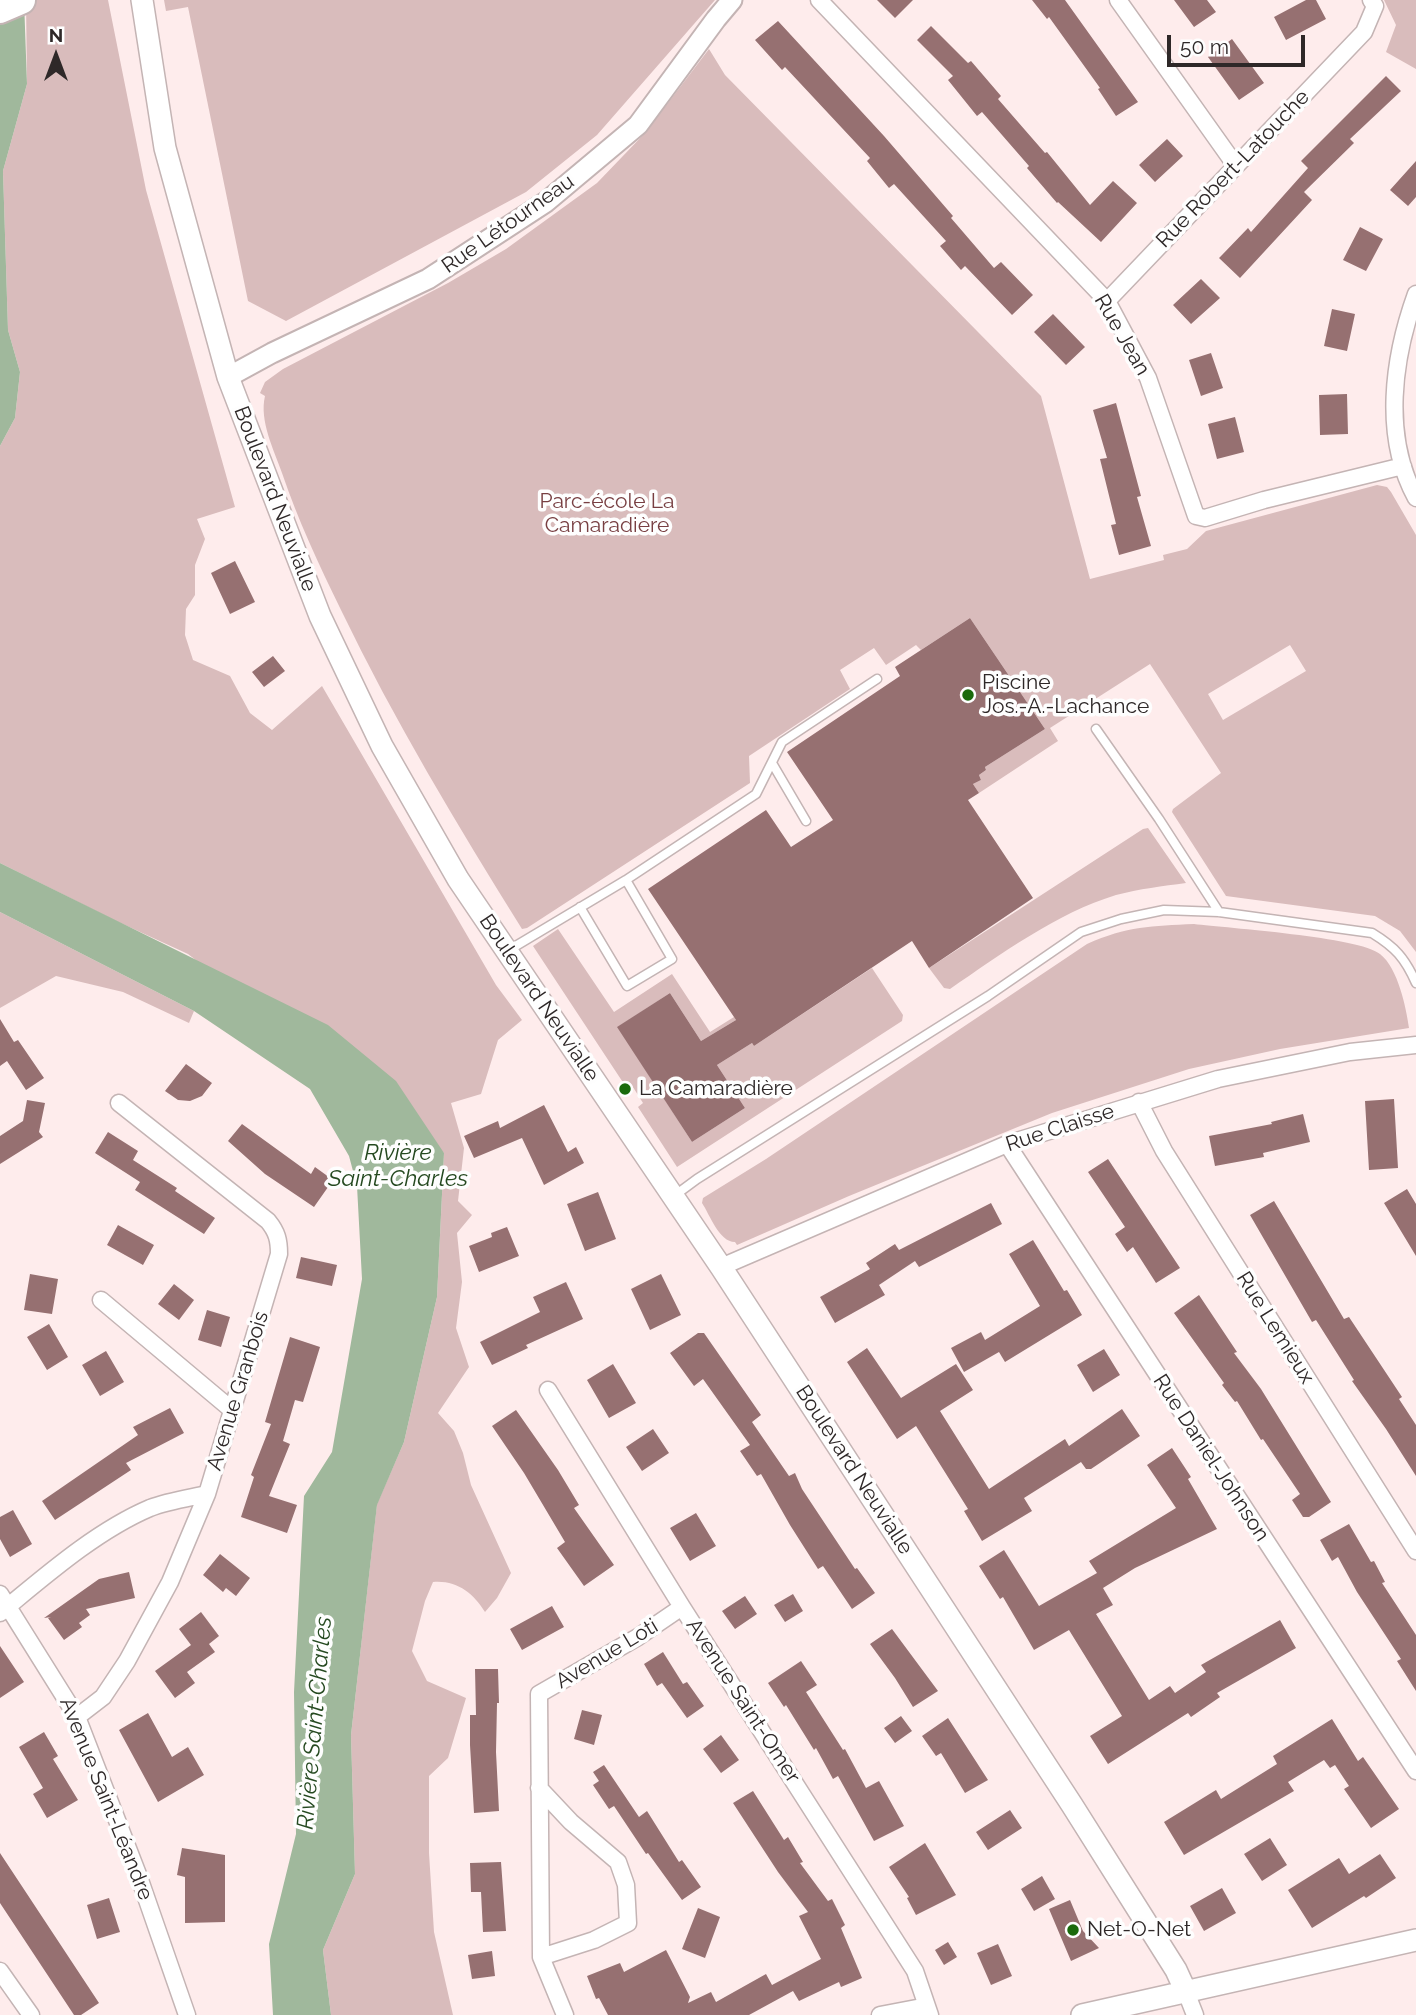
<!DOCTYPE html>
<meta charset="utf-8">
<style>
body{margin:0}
#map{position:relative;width:1416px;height:2015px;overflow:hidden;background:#feecec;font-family:Raleway,sans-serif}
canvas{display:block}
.north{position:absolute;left:21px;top:21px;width:70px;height:70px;-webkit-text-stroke:5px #fefefe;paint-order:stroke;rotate:0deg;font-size:19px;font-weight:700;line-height:28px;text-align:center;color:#2e2828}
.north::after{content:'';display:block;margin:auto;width:24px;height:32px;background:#2e2828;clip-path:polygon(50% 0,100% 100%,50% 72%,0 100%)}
.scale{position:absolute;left:1167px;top:35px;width:138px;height:32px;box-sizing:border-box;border:4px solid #2e2828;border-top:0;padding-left:9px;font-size:21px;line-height:24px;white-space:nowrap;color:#2e2828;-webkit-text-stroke:5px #fefefe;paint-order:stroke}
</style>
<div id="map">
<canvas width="1416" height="2015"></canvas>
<div class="north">N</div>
<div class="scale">50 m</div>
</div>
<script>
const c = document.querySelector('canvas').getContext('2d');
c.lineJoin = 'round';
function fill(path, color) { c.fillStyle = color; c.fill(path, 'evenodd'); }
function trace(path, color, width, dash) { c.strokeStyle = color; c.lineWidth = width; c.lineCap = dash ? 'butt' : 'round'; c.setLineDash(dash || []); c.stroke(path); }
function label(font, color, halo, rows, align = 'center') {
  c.font = font + ' Raleway,sans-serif'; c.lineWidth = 7; c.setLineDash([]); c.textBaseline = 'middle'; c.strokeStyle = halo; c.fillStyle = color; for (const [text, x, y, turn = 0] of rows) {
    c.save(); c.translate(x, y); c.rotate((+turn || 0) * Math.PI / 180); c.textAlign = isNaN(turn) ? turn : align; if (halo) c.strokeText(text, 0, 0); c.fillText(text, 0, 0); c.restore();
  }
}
fill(new Path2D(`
 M26,0h82l38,190 89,317 -38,12 8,20 -10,26v30l-9,14 -1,26 8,25 37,16 20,37 22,17 50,-44 174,299 26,35 -24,20 -17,54 -30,9 13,45 -6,53 14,14 -15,18 5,49 -6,46 13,39 -31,46 16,18 9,22 8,32 40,88 -14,25 -12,14c-12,-19 -28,-32 -52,-30l-8,19 -13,50 15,30 39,17 -18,60 -19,18v77l5,79 19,83h-122l-8,-65 32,-76 -4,-139 26,-231 27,-62 33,-145 7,-144 -256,-199 -74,-34 -114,-57v-417l15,-28 5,-46 -12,-42 -5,-159 24,-87z
 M164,0h551l-118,135 -71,57 -240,129 -38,-20 -60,-294 -22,4z
 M1384,0h32v69l-30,-17 10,-27z
 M709,49l16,26 316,321 49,183 74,-19 -1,-5 24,-6 19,-18 171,-46 10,2 4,5 25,43v417l-16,-21 -25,-15 -149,-20 -54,-84 1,-3 48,-36 -71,-109 -100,64 8,13 -79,52 -6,-9 8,-4 -2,-5 7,-5 -1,-3 60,-38 -75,-111 -49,32 -5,-5 -30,20 -12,-17 -34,22 10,19 -101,67 1,27 -223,145 -5,1c-65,-104 -128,-209 -181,-319 -22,-45 -43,-90 -59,-137 -8,-23 -23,-52 -17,-77l-5,-3 5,-11 18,-13 165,-86 58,-34 91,-66 49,-51zM1290,645l16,26 -83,49 -15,-26z
 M1148,828l38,55c-23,3 -47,6 -70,12 -59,18 -115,59 -166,94l-6,-1 -15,-20 214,-139z
 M0,912l194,99 -5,12 -66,-31 -67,-16 -56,32z
 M1194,924c33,4 166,13 186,30 18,14 26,53 29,74l-129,21 -91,20 -137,44 -203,83 -112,49 -2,-3c-16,0 -25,-27 -33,-39l1,-5 63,-39 321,-215c40,-18 65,-18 107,-20z
 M558,929l56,83 58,-38 38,58 24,-15 2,3 -35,21 -31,-48 -52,34 74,115 53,-34 -28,-43 35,-22 2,3 118,-78 31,47 -1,6 -225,146 -39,-60 5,-4 -12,-19 -5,3 -93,-141z`), '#d9bcbc');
fill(new Path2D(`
 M0,0h24l3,84 -24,87 5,159 12,42 -5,46 -15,28z
 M0,863l328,162 68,56 48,72 -7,144 -33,145 -27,63 -26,230 4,139 -32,76 8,65h-58l-4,-71 27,-110 -2,-142 10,-196 28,-44 30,-173 -5,-93 -8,-30 -39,-67 -116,-78 -194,-99z`), '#a0b89c');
fill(new Path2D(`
 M877,0h36l-18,18z
 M1032,0h33l73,102 -22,14 -18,-27 2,-1 -51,-71 -2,2z
 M1174,0h33l9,12 -22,15z
 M1306,0h10l10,19 -40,21 -12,-23z
 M778,21l106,115 69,80 -2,2 43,50 7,-6 32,33 -21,20 -47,-49 -4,4 -21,-24 6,-5 -52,-57 -5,4 -22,-27 3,-3 -85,-91 -3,3 -27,-30z
 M931,26l37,37 3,-2 30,35 -3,3 47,54 2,-1 43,53 23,-24 24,22 -36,39 -43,-40 -1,1 -30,-35 2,-2 -47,-54 -5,4 -29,-36 5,-4 -36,-36z
 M1232,39l32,44 -25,17 -31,-43z
 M1386,76l15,15 -51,48 4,4 -50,49 8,8 -72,78 -21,-20 3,-3 26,-27 3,4 57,-64 -7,-7z
 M1167,139l16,17 -28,26 -16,-17z
 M1416,161v36l-8,9 -18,-16z
 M1360,227l23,12 -17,32 -23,-11z
 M1201,279l19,19 -29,26 -18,-19z
 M1332,309l23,5 -8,37 -23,-5z
 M1053,314l32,33 -19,18 -32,-33z
 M1211,353l12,35 -22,8 -12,-36z
 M1347,394l1,40 -28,1 -1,-40z
 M1116,403l25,93 -4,1 14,49 -32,9 -8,-30 5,-1 -16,-65 7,-1 -14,-48z
 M1235,417l9,35 -27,7 -9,-35z
 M235,561l20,41 -25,12 -19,-41z
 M970,618l75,111 -60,38 1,3 -7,5 2,5 -8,4 6,9 -11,7 65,98 -104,70 -17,-27 -158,105 -2,-3 -35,22 28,43 -53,34 -75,-115 53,-34 31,48 35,-21 -88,-131 118,-79 25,37 42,-27 -46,-68 113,-76 -5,-9z
 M273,656l12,15 -21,16 -12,-15z
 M0,1019l14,23 4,-2 26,38 -18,12 -19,-29 -7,5z
 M186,1064l26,19 -10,13 -12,5 -12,-1 -13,-9z
 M1394,1099l4,69 -29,2 -4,-69z
 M27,1100l18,3 -6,29 4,5 -43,27v-28l23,-15z
 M544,1105l24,47 8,-5 8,16 -40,22 -22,-47 -48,20 -10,-22 34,-15 2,7z
 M1303,1114l7,28 -47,11 1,4 -49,9 -6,-30 63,-12 -1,-2z
 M242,1124l69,50 4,-7 18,13 -19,27 -49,-33 -37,-33z
 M108,1132l30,19 -5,9 44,28 -2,3 40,27 -11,16 -69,-44 5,-8 -45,-29z
 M1108,1159l72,109 -24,15 -23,-36 -6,5 -12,-18 10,-7 -37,-55z
 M1407,1189l9,15v52l-32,-53z
 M598,1192l18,47 -31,12 -18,-47z
 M1274,1201l70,118 5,-2 53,80 -3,2 17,26v51l-30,-47 -34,-48 2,-1 -38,-60 -4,2 -62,-107z
 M991,1203l11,21 -83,43 -4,-6 -36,24 6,10 -50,28 -15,-26 50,-28 -4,-6 29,-19 4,6z
 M118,1225l36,20 -11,20 -36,-20z
 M507,1227l12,29 -40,16 -10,-26 23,-9 -1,-4z
 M1033,1240l31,51 3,-1 15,25 -77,47 -6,-10 -35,20 -13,-24 30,-16 4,8 55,-34 -31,-52z
 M301,1257l36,8 -5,21 -36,-8z
 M30,1274l28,5 -6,35 -28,-4z
 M661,1274l20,41 -31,15 -19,-41z
 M566,1282l17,37 -57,26 2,3 -36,17 -12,-23 60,-30 -7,-15z
 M174,1284l20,16 -15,20 -21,-16z
 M1199,1295l38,57 -3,1 27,36 70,113 -22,15h-6l-11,-17 8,-6 -37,-55 -2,1 -24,-39 -2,1 -13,-17 2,-2 -50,-70z
 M207,1310l23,7 -9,30 -23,-7z
 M49,1324l19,33 -21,13 -20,-33z
 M698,1333h6l57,82 -9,7 37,54 6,-3 7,16 53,80 2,-1 18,25 -23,16 -29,-43 -5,3 -28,-44 -29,-51 -4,2 -17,-25 10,-6 -47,-66 -9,7 -24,-33z
 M290,1337l30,10 -17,55 -8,-2 -12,41 7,3 -21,52 28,9 -10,28 -46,-16 13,-40 -3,-2 20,-51 -6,-2z
 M867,1348l34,50 55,-34 17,26 -33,21 49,78 76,-50 4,7 53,-37 18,27 -49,33h-5l-5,-7 -57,36 8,13 -50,30 -18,-30 4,-2 -52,-83 -19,13 -50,-77z
 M1104,1349l16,26 -27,17 -16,-27z
 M106,1351l18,31 -24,14 -18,-31z
 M613,1364l23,39 -27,15 -22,-38z
 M170,1408l14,25 -58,30 5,7 -76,50 -13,-19 96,-66 -5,-8z
 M516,1410l42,60 21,35 -5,3 40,57 -30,21 -27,-38 8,-6 -41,-69 -32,-47z
 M653,1429l16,24 -27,18 -16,-24z
 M1172,1448l19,29 -3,2 29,50 -82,39 -32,20 10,17 -17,9 53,86 21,-14 5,7 31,-21 -5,-7 79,-45 16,28 -79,45 3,4 -29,20 -3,-4 -80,51 -18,-28 32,-20 -53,-86 -35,20 -31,-53 -3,2 -21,-33 25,-16 35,56 58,-33 -8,-12 87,-53 -29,-43z
 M13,1510l19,34 -22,13 -10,-18v-22z
 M696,1513l20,33 -26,15 -20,-33z
 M1349,1524l22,38 3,-1 11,21 -3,1 34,52v56l-19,-30 4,-2 -44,-67 -19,-35 -6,4 -12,-21z
 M220,1554l30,24 -14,18 -10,-8 -3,4 -20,-17z
 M129,1572l6,26 -49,11 4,6 -11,8 3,4 -18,13 -16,-22 3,-1 -7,1 55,-39z
 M793,1594l10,17 -18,11 -11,-17z
 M745,1596l12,18 -22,15 -13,-18z
 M552,1606l12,21 -42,23 -12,-21z
 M201,1612l18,24 -10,8 6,8 -28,20 8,11 -20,15 -20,-27 36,-26 -12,-16z
 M892,1629l46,62 -25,16 -18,-29 -25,-34z
 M0,1646l24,36 -24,16z
 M663,1652l20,32 4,-2 17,24 -17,12 -25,-35 -5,3 -13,-22z
 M801,1661l16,24 -11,7 37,58 2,-1 21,39 13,-7 25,45 -30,15 -36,-65 -5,3 -17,-31 -2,2 -28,-45 -2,2 -16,-24z
 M475,1669h23l1,34h-2l-1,49 3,59 -25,2 -4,-68v-30h6z
 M582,1710l20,5 -8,30 -20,-6z
 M148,1713l24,44 16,-10 16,28 -46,27 -39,-72z
 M901,1716l11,15 -17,12 -11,-15z
 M948,1718l40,62 -23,13 -24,-40 -5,3 -14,-20z
 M1332,1719l26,42 5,-4 36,52 -28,19 -27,-39 5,-3 -14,-21 -5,3 -6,-8 -36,22 6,9 -110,64 -20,-33 52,-32 5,9 56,-35 -4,-8z
 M44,1732l14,24 -5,3 25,41 -31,18 -14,-24 10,-6 -24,-41z
 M721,1735l18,25 -18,13 -18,-24z
 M604,1765l35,52 8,-6 32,51 3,-2 19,27 -19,13 -34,-47 -2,1 -32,-48 -5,3 -16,-24 6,-4 -6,-9z
 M753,1791l31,49 4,-3 15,25 -3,1 28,38 4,-2 13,26 -4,3 21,50 -21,9 -2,-5 -40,19 -6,-10 -44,24h-141l-9,-17 -3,1 -9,-23 33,-13 4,9 42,-22 24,47 -2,6 23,-11 5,10 50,-28 6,11 49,-26 -22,-43 9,-4 -30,-40 -45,-69z
 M1010,1810l12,18 -34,22 -12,-18z
 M1270,1838l17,27 -25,16 -18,-27z
 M925,1843l31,52 -40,20 -9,-17 2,-1 -20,-30z
 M182,1848l43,7v67l-40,1v-46l-8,-2z
 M0,1853l99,150 -18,12h-7l-74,-112z
 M1380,1854l16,24 -30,20 -2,-2 -52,32 -24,-38 51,-32 10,16z
 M501,1862l5,69 -23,1 -2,-40h-10l-1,-29z
 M1042,1876l13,23 -21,12 -13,-22z
 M1222,1888l14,25 -32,18 -14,-25z
 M109,1898l11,34 -23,7 -10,-34z
 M1070,1900l13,31 16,17 -28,13 -22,-52z
 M698,1908l22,9 -15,41 -23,-9z
 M948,1942l9,15 -13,8 -9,-15z
 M998,1944l14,32 -21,9 -14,-32z
 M492,1951l3,25 -23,3 -4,-24z`), '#967071');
const service = new Path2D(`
 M1096,729l63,90 60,93
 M772,763l34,58
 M626,880l130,-86 26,-52 95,-63
 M509,950l117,-70 46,79 -45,27 -47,-79
 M674,1196l23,-17 291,-183 93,-64 40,-13 43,-9 55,2 153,21c23,14 33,25 44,50`);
const minor = new Path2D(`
 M819,0l288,301 41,77 48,138 9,2 59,-18 139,-34
 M1118,0l118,166
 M1416,294c-23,64 -34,142 0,204
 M1107,301l257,-269 11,-26 -4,-6
 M1139,1102l25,49 252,400
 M1007,1144l409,627
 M721,1267l286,-123 211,-65 132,-27 66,-7
 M101,1300l131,110
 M548,1390l134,217 233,364 15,44
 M0,1594l77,123 62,160 48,138
 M0,1613c45,-37 96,-82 150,-105 18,-7 39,-10 57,-14
 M77,1717l26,-20 24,-36 43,-79 37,-88 72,-240c0,-14 -2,-22 -11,-33l-149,-118
 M539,1788l32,34 47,40 8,23 2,38 -34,17 -53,17
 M0,1971l31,44
 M1186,1992l9,23
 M565,2015l-24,-58 -2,-263 99,-57 44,-30
 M880,2015l47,-9`);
const tertiary = new Path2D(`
 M228,377l44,-24 156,-74 118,-77 92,-77 78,-106 16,-19`);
const secondary = new Path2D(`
 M142,0l23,148 63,229 92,239 62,130 76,133 263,388 351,538 104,165 10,22
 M1082,2015l334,-75`);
const motorway = new Path2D(`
 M0,9l21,-9`);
trace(service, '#c4b4b4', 11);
trace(minor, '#c4b4b4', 19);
trace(tertiary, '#c4b4b4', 23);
trace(secondary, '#c4b4b4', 24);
trace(motorway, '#c4b4b4', 32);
trace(service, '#fff', 8);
trace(minor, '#fff', 16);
trace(tertiary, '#fff', 19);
trace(secondary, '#fff', 21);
trace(motorway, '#fff', 28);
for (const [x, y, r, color] of [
 [968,695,7,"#1a6a0c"],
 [625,1089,7,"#1a6a0c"],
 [1073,1930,7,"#1a6a0c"]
]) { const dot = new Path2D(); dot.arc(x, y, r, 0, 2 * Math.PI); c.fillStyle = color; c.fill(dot); trace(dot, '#fefefe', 2.5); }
label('21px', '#2e2828', '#fefefe', [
 ["Rue Robert-Latouche",1233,169,-46],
 ["Rue Létourneau",508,224,-35],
 ["Rue Jean",1122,335,60],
 ["Boulevard Neuvialle",275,499,69],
 ["Boulevard Neuvialle",539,998,56],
 ["Rue Claisse",1060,1128,-18],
 ["Rue Lemieux",1275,1328,58],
 ["Avenue Granbois",238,1391,-73],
 ["Rue Daniel-Johnson",1211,1458,57],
 ["Boulevard Neuvialle",854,1470,57],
 ["Avenue Loti",607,1654,-31],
 ["Avenue Saint-Omer",743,1701,57],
 ["Avenue Saint-Léandre",106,1799,68]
]);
label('21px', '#783f42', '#fefefe', [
 ["Parc-école La",607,502],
 ["Camaradière",607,526]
]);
label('21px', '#2e2828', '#fefefe', [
 ["Piscine",982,683],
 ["Jos.-A.-Lachance",982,707],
 ["La Camaradière",639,1089],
 ["Net-O-Net",1087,1930]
], 'left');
label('italic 23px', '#254920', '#fefefe', [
 ["Rivière",398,1153],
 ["Saint-Charles",398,1179],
 ["Rivière Saint-Charles",315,1723,-85]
]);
</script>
